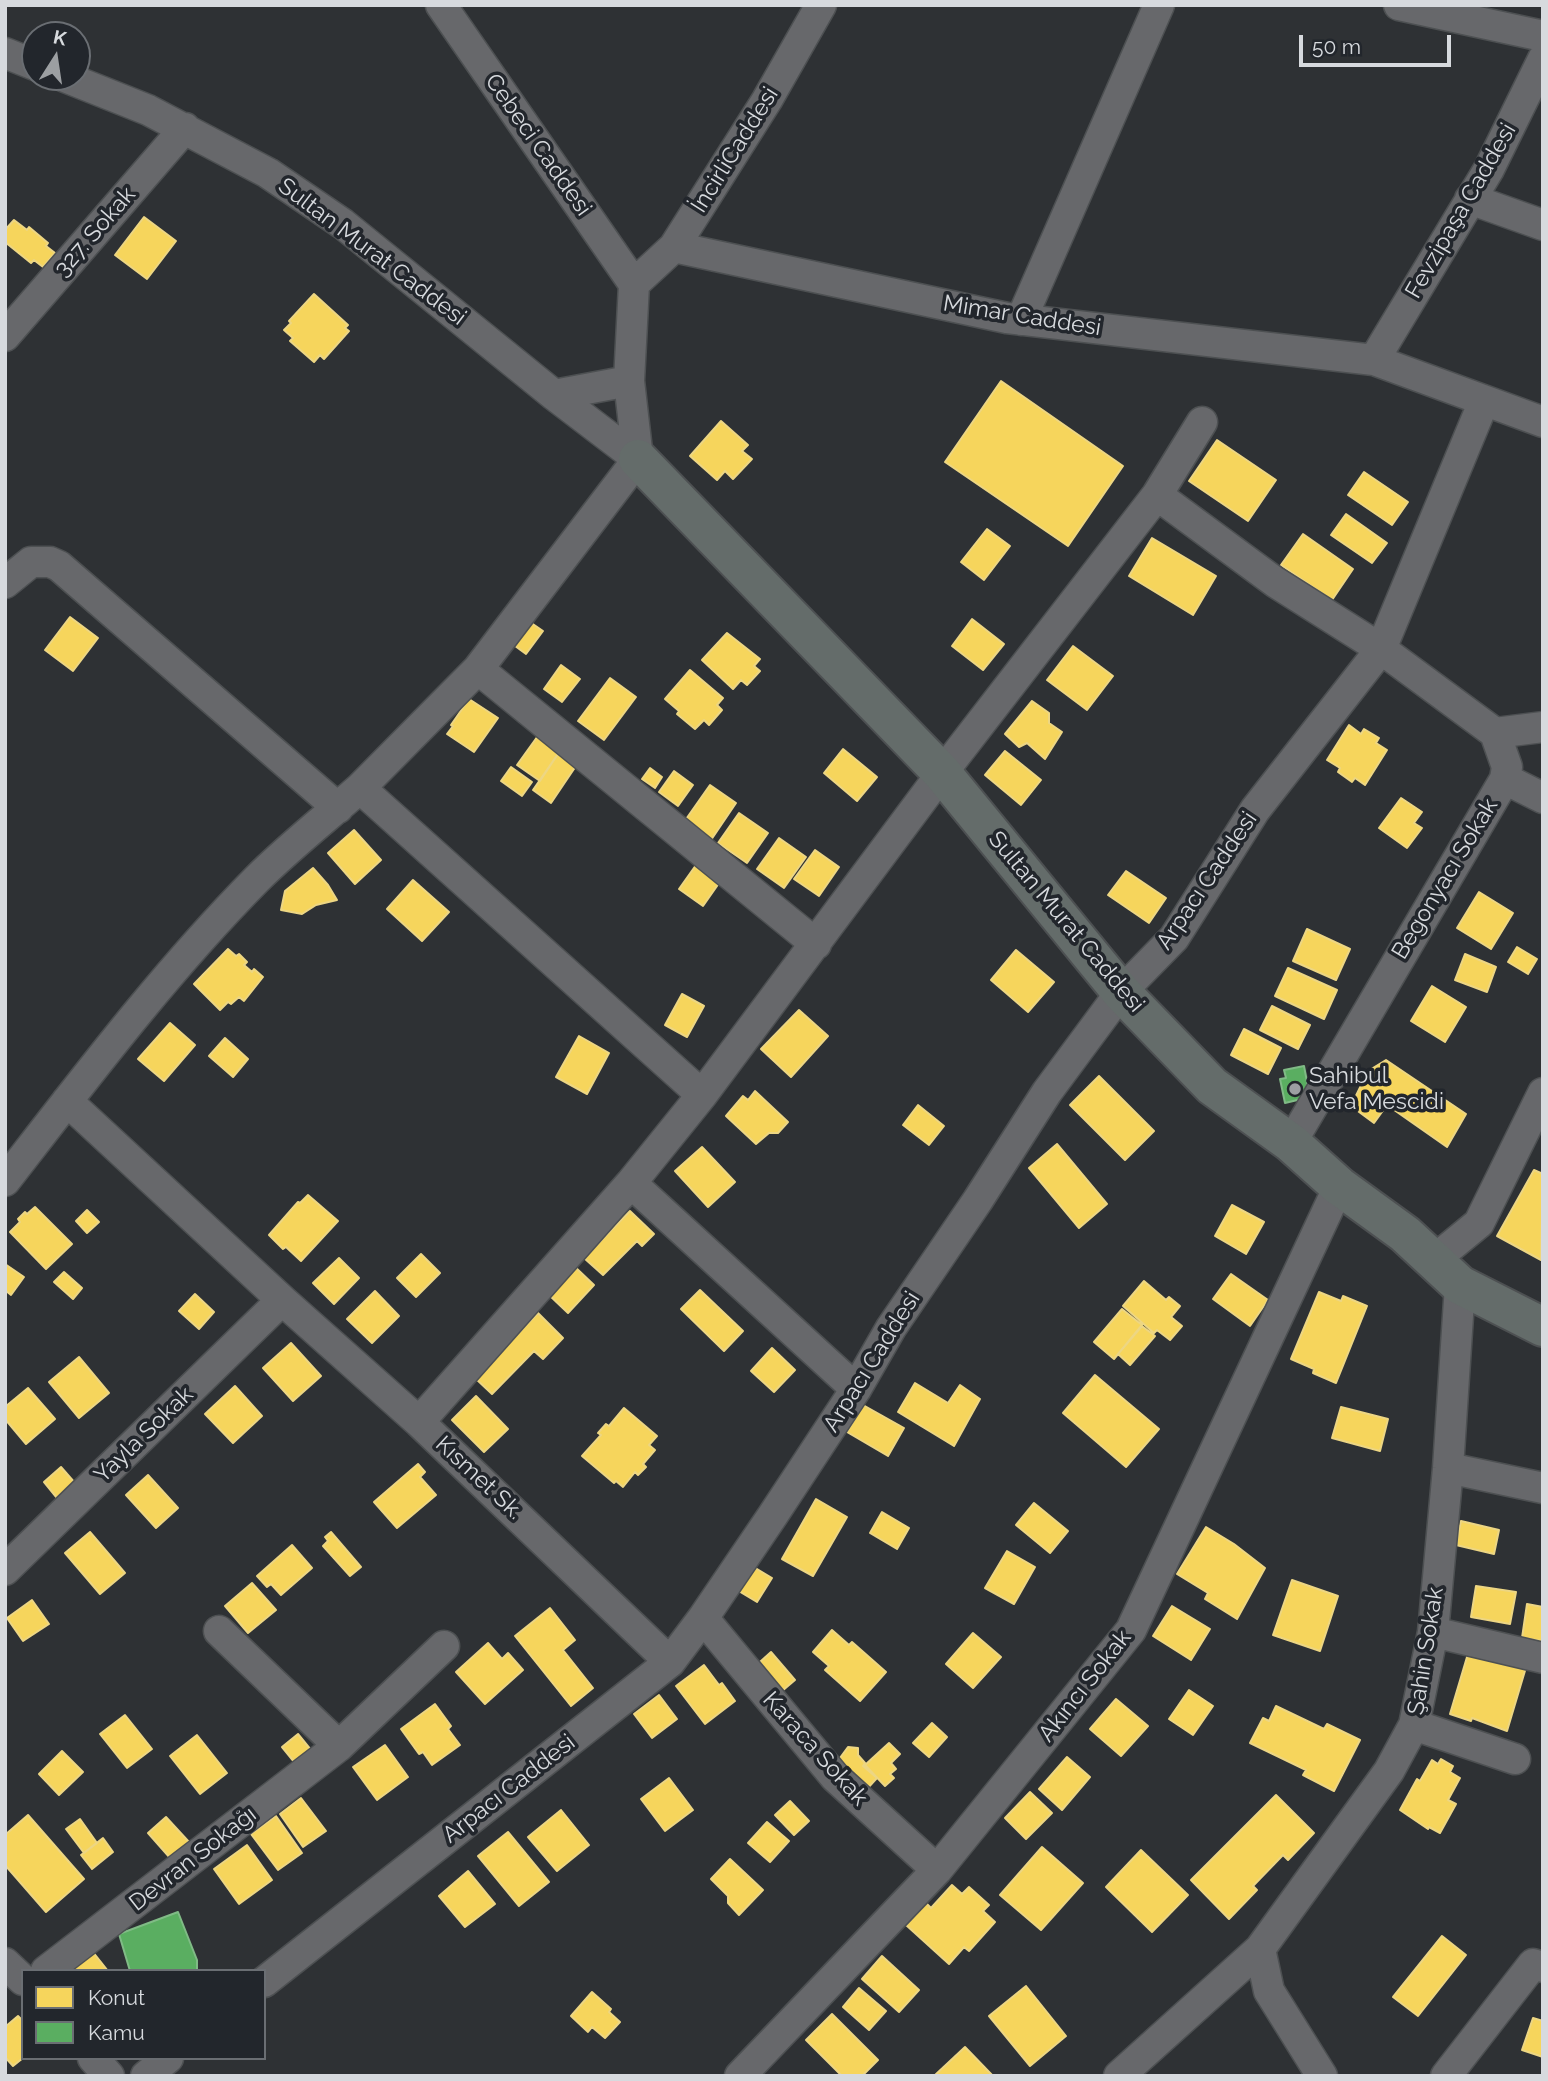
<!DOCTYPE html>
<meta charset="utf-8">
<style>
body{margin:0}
#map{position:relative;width:1548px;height:2081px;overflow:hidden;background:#2e3134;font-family:Raleway,sans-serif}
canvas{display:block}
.frame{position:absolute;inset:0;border:7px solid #d7dade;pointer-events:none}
.legend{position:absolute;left:21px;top:1969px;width:245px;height:91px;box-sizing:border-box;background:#22262c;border:2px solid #6a6e73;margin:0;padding:9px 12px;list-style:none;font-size:21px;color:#d7dade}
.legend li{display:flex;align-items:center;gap:14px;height:35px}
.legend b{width:35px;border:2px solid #6a6e73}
.north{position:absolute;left:21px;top:21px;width:70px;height:70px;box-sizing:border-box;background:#22262c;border:2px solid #6a6e73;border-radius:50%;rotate:12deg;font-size:19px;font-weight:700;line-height:28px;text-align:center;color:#d7dade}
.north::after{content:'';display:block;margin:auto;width:24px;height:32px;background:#9c9fa2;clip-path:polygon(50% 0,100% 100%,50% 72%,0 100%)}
.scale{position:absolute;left:1299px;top:35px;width:152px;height:32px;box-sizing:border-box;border:4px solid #d7dade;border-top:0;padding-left:9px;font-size:21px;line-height:24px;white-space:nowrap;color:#d7dade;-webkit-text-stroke:5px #22262c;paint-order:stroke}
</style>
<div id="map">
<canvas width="1548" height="2081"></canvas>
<div class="frame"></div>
<ul class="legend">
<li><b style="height:19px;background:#f6d55c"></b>Konut</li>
<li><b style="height:19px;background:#5aae61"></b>Kamu</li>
</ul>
<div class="north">K</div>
<div class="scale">50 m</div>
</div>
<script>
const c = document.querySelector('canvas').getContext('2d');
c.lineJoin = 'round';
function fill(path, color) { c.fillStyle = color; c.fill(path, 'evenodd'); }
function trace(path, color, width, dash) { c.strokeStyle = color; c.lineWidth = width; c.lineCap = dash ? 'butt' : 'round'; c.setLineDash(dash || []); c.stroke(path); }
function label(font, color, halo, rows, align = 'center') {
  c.font = font + ' Raleway,sans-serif'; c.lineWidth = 7; c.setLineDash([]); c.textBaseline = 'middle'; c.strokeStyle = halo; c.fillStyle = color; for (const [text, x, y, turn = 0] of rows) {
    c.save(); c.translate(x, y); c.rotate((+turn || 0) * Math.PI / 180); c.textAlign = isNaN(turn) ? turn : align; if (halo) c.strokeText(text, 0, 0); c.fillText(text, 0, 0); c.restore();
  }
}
const homes = new Path2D(`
 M144,217l32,24 -29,38 -32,-24z
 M14,220l13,10 2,-3 19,16 -2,3 9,7 -12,14 -9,-7 -3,3 -26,-21v-12z
 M314,294l34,31 -3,3 4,3 -25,28 -4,-4 -6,7 -24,-21 3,-3 -9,-8 7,-7 -2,-2z
 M1001,381l122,85 -55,80 -123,-84z
 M721,421l27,24 -6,6 10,8 -19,20 -8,-8 -8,9 -27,-24z
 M1217,440l59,40 -28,41 -59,-40z
 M1364,472l44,30 -16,23 -44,-30z
 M1346,514l41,29 -15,20 -41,-28z
 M987,529l23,17 -26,34 -23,-18z
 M1303,534l50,35 -21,31 -51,-35z
 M1152,538l64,38 -23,39 -64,-39z
 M70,617l28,21 -25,33 -28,-21z
 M972,619l32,25 -21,26 -31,-24z
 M527,620l16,11 -17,23 -15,-11z
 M727,633l33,26 -6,7 6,5 -13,14 -6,-5 -8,9 -31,-29z
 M1073,646l40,30 -26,34 -40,-30z
 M561,665l19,14 -18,23 -18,-13z
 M690,670l33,28 -6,7 5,5 -13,15 -5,-5 -9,9 -18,-15 2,-3 -14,-12z
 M610,678l26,19 -32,43 -26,-19z
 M469,699l29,19 -24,34 -27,-18 6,-8 -2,-1z
 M1032,701l17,12v10l13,9 -17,27 -18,-16 -8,4 -14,-13z
 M1349,725l12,9 3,-5 15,9 -3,5 11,7 -22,35 -10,-7 -3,4 -14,-10 2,-4 -13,-8z
 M540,733l22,15 -22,33 -23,-16z
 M562,748l18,12 -29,43 -18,-13z
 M843,749l34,28 -20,24 -33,-28z
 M1005,751l36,29 -20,25 -36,-30z
 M511,767l21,15 -10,14 -21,-15z
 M650,768l12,9 -7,11 -13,-9z
 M674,771l19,14 -15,21 -19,-14z
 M710,785l26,18 -25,37 -27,-18z
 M1401,798l21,14 -8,11 8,5 -15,20 -28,-20z
 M739,813l29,20 -21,30 -29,-20z
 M354,830l27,30 -26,24 -27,-31z
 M779,838l27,19 -22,31 -27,-19z
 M815,850l24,17 -20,29 -25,-17z
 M701,858l23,18 -21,30 -24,-17z
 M313,868l15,17 9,15 -21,5 -14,9 -21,-4 4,-19z
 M1126,871l40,27 -17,25 -41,-28z
 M413,880l36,32 -27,29 -35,-32z
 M1479,892l34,21 -22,36 -34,-21z
 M1307,929l43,20 -14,31 -43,-19z
 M1517,947l20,12 -9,15 -20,-12z
 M228,949l8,7 3,-2 8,8 -3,3 8,7 2,-3 9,8 -19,24 -5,-4 -8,7 -3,-2 -8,8 -26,-26z
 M1016,950l38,32 -26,30 -37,-32z
 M1465,954l31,13 -9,25 -32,-12z
 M1288,968l49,22 -13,29 -49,-23z
 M1432,986l34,21 -21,35 -34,-21z
 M682,994l22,12 -17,31 -22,-12z
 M1272,1006l38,19 -12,24 -38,-19z
 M799,1010l29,26 -37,41 -30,-28z
 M170,1023l25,22 -31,36 -26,-22z
 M1244,1029l37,19 -13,26 -37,-19z
 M579,1036l30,17 -22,41 -31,-17z
 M225,1038l23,21 -15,18 -24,-21z
 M1386,1060l80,54 -19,33 -60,-42 -13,18 -23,-17 17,-35z
 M1099,1076l55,55 -29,29 -55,-55z
 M755,1091l33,31 -10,11h-9l-13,11 -30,-28 17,-20 5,4z
 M918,1105l26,21 -15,19 -26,-20z
 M1057,1144l50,60 -28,24 -50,-60z
 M702,1147l33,35 -27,25 -33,-36z
 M1534,1170l9,4 -2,86 -44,-24z
 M308,1195l30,26 -37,40 -15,-14 -3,2 -14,-14 29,-33 2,1z
 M1232,1205l32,17 -18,32 -31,-18z
 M35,1207l37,37 -26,25 -36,-37 10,-10 -2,-3 7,-7 2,2z
 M87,1210l12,12 -12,11 -11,-12z
 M630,1211l24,23 -12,12 -5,-5 -34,34 -19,-17z
 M421,1254l19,19 -24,24 -19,-19z
 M339,1258l20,20 -25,26 -21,-21z
 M5,1264l19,13 -13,18 -6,-5z
 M574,1266l20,19 -26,28 -20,-19z
 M64,1272l18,16 -9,11 -19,-17z
 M1231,1274l37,26 -18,26 -37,-27z
 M1144,1281l22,19 3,-3 11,9 -9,11 11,9 -12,14 -13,-10 -3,3 -31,-27z
 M700,1290l43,41 -19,20 -43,-42z
 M375,1291l24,25 -27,27 -25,-24z
 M1319,1292l22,9 2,-5 24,10 -31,77 -23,-10 1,-4 -23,-10z
 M195,1294l19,18 -15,17 -20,-18z
 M1122,1309l20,16 -28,34 -20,-17z
 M538,1313l25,25 -20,21 -9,-8 -42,43 -17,-16z
 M1142,1326l13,10 -25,29 -12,-11z
 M291,1343l30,33 -28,25 -30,-33z
 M772,1348l23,22 -21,22 -23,-21z
 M79,1357l30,36 -30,25 -30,-36z
 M1095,1375l64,54 -33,38 -63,-54z
 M915,1383l33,20 12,-18 20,14 -26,47 -56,-34z
 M235,1386l27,30 -29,27 -28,-29z
 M28,1388l27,31 -29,25 -21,-25v-12z
 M476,1396l32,33 -24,23 -32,-32z
 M863,1405l41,23 -16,28 -41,-24z
 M1341,1407l47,12 -8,32 -48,-13z
 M624,1408l33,28 -8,9 6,5 -12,14 3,3 -8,8 -3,-3 -12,15 -7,-6 -2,2 -32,-27 19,-21 -3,-2 8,-9 3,2z
 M418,1464l7,8 -5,5 16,18 -39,33 -23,-26z
 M61,1467l14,16 -18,15 -13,-16z
 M148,1475l30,33 -22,20 -30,-33z
 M816,1499l31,18 -34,59 -31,-17z
 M1034,1503l34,28 -18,22 -34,-28z
 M882,1512l27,16 -12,21 -27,-16z
 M1461,1521l38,9 -5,24 -38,-9z
 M1206,1527l28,17 31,24 -28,51 -32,-20 3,-6 -31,-19z
 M90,1532l35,41 -25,21 -35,-41z
 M331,1532l30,35 -11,9 -27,-30 5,-5 -3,-4z
 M292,1545l20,23 -31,27 -10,-11 -4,3 -10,-11z
 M1007,1551l28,16 -21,37 -29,-16z
 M747,1563l25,15 -15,24 -25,-15z
 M1292,1580l46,16 -18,55 -47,-16z
 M252,1583l24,27 -28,23 -23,-27z
 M1476,1586l40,6 -6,32 -39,-7z
 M32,1600l17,24 -26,17 -16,-23z
 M1527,1604l16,3v34l-21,-3z
 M1172,1606l38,23 -19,31 -38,-24z
 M550,1608l25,32 -12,10 30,38 -22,18 -56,-70z
 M832,1630l17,15 3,-3 34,30 -26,29 -35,-31 4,-4 -16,-14z
 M973,1633l28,24 -28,31 -27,-24z
 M488,1643l14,16 6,-6 15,17 -38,34 -29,-32z
 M1470,1647l57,17 -20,67 -35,-13 -1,3 -21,-7z
 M771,1652l24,28 -20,17 -24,-27z
 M704,1665l15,20 3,-2 13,18 -30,23 -29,-38z
 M1189,1690l24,16 -20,29 -24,-16z
 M659,1695l18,24 -25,19 -18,-24z
 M1116,1699l32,27 -27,30 -31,-27z
 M435,1704l16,22 -3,3 12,16 -28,20 -9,-13 -4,2 -18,-25z
 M1276,1706l48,23 3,-5 33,16 -26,51 -31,-16 3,-5 -56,-27 13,-25 6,3z
 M125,1715l27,34 -25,19 -27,-34z
 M932,1723l15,14 -18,20 -16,-14z
 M298,1734l13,16 -16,13 -13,-16z
 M197,1735l30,38 -27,21 -30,-38z
 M889,1743l11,11 -9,9 5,6 -6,5 4,4 -9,8 -20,-21z
 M385,1745l23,32 -31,23 -24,-33z
 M848,1747l10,1v7l7,8 -2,3 14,12 -11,12 -29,-28z
 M62,1751l21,21 -24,23 -20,-21z
 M1067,1757l23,20 -28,33 -23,-21z
 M1441,1759l12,7 -3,6 10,6 -12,22 8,4 -16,29 -11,-6 -1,2 -28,-19 17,-31 3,2 12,-21 6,4z
 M669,1778l24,32 -28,21 -24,-32z
 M1030,1792l22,21 -26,26 -21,-21z
 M1276,1795l38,38 -26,27 -5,-5 -30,31 4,4 -28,29 -38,-39z
 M301,1798l25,33 -23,16 -23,-33z
 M790,1801l19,20 -15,14 -19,-20z
 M561,1810l28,35 -32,26 -29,-34z
 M28,1815l56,64 -38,33 -41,-47v-30z
 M276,1816l26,37 -24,17 -27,-36z
 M166,1817l23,25 -18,17 -23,-26z
 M80,1819l17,24 -13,10 -18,-24z
 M767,1822l22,19 -19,21 -22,-19z
 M508,1832l41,50 -30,24 -41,-50z
 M103,1838l10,14 -21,17 -11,-14z
 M247,1845l25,35 -33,24 -25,-35z
 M1042,1847l41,36 -42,47 -41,-35z
 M1141,1850l47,45 -36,37 -46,-45z
 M730,1859l33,31 -24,25 -11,-12v-7l-17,-17z
 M468,1871l27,33 -30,23 -26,-31z
 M952,1885l10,9 7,-7 20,18 -6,6 12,11 -26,29 -5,-4 -15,17 -43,-39 20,-22 5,5z
 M1442,1936l24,19 -48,61 -25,-19z
 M89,1947l19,24h-49z
 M882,1956l37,34 -20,22 -37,-33z
 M1026,1986l40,50 -36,30 -41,-50z
 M859,1988l27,23 -17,19 -26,-23z
 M592,1992l19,17 -2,3 11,10 -15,16 -13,-11 -4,5 -17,-16z
 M832,2014l46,46 -16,16h-20l-36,-36z
 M18,2016l5,5v37l-10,8 -8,-9v-30z
 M1533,2018l10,3v36l-21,-7z
 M965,2047l28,29h-59z`);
fill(homes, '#f6d55c');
trace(homes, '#edd683', 2);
const public = new Path2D(`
 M1304,1066l6,31 -25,6 -5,-24 6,-1 -2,-8z
 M178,1912l19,48v11h-67l-11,-37z`);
fill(public, '#5aae61');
trace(public, '#80bb86', 2);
const minor = new Path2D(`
 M441,5l193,279
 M1399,5l144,31
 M5,53l30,12
 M65,77l83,33 120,63 75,51 211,171 84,64
 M1470,199l73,26
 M674,247l333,71 367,42 169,62
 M634,284l-5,97 9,78 -160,210 338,275
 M634,284l40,-37 93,-147 54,-95
 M1021,320l138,-315
 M5,336l180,-208
 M1374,360l115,-191 54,-110
 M554,395l75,-14
 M1157,495l118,87 106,67 114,84 12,34 -2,12 -214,364
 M5,583l26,-21h19l9,4 279,242
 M478,669l-118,119 342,307 240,-322 215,-278 45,-73
 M1495,733l48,-6
 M1505,779l38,19
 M702,1095l-71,88 225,206
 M67,1101l215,199 137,122 251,240
 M5,1181c80,-103 160,-209 252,-302 32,-32 69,-61 103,-91
 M1434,1260l45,-37 64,-130
 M419,1422l212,-239
 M1448,1468l95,20
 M5,1570l277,-270
 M703,1618l132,159 102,93
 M219,1631l120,115 105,-100
 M1433,1632l110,26
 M1414,1725l101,34
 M1260,1949l9,42 53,85
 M5,1963l18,17
 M46,1971l293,-225
 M264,1982l406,-320 33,-44 70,-103 83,-126 35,-61 87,-128 69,-108 74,-100 53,-54 81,-128 126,-161 103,-248
 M93,2058l16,18
 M146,2076l22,-18
 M740,2076l197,-206 194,-240 208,-444
 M1119,2076l141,-127 129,-178 25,-46 19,-93 15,-164 12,-183
 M1446,2076l87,-112 10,3`);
const major = new Path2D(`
 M638,459l304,314 179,219 91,94 79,57 48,43 66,48 55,51 83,42`);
trace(minor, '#4d5052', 33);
trace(major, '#4d5052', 42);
trace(minor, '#67686b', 30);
trace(major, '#646c6a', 38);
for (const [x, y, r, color] of [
 [1295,1089,7,"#9c9fa2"]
]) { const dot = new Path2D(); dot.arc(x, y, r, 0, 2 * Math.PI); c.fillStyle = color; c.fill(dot); trace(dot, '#22262c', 2.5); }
label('23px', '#d7dade', '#22262c', [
 ["Cebeci Caddesi",538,145,55],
 ["İncirliCaddesi",735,150,-58],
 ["Fevzipaşa Caddesi",1461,211,-60],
 ["327. Sokak",95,232,-49],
 ["Sultan Murat Caddesi",372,252,37],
 ["Mimar Caddesi",1022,316,9],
 ["Begonyacı Sokak",1445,879,-59],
 ["Arpacı Caddesi",1207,881,-56],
 ["Sultan Murat Caddesi",1066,922,50],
 ["Arpacı Caddesi",872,1362,-58],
 ["Yayla Sokak",144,1435,-44],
 ["Kısmet Sk.",479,1478,43],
 ["Şahin Sokak",1426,1651,-81],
 ["Akıncı Sokak",1085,1686,-52],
 ["Karaca Sokak",815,1749,48],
 ["Arpacı Caddesi",509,1789,-38],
 ["Devran Sokağı",193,1859,-38]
]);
label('23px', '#d7dade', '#22262c', [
 ["Sahibul",1309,1076],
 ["Vefa Mescidi",1309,1102]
], 'left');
</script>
